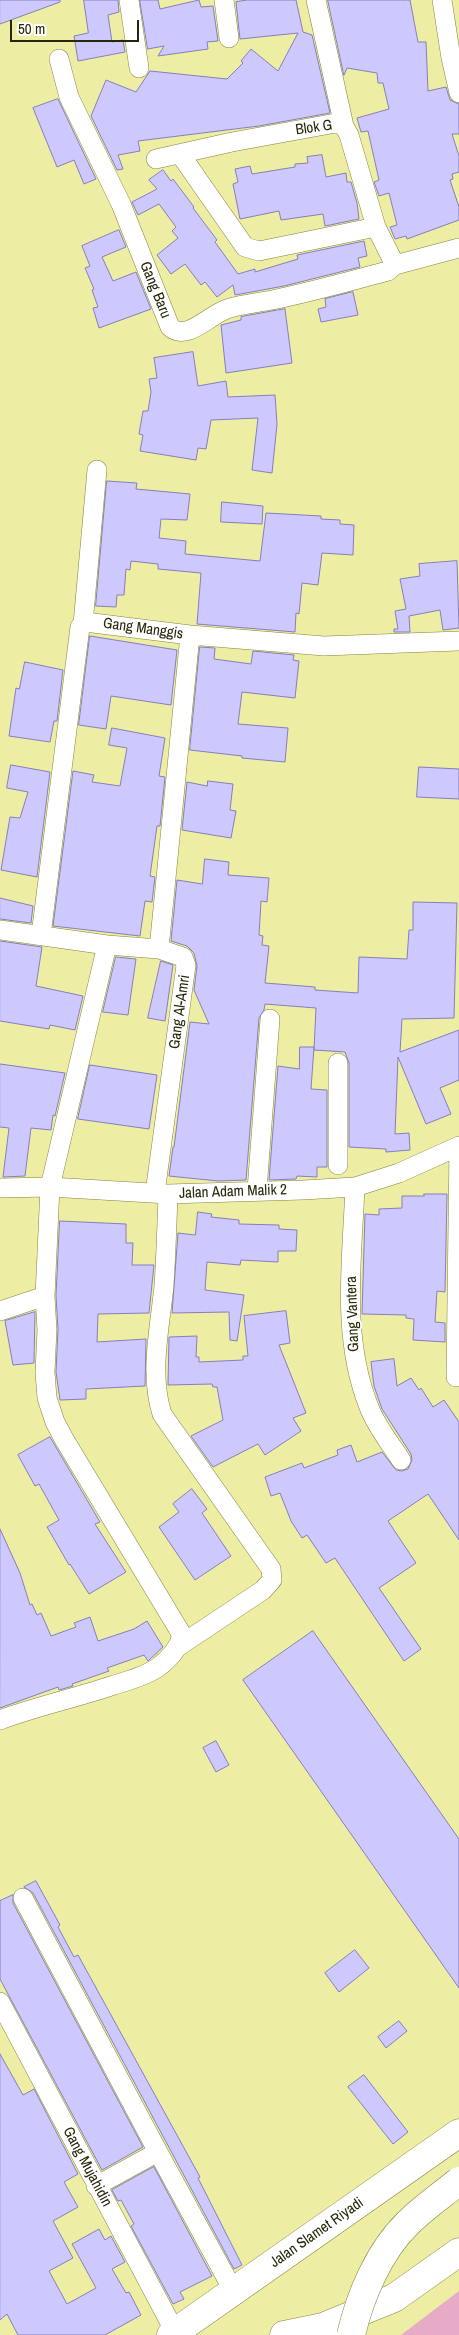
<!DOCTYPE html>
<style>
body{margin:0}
#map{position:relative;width:459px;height:2335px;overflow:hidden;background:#ededa3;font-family:"Archivo Narrow",sans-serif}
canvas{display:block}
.scale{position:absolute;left:10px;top:20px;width:129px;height:22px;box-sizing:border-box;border:2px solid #272608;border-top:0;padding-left:6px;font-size:15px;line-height:18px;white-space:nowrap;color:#272608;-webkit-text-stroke:4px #fff;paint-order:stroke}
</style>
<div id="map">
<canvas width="459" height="2335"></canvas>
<div class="scale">50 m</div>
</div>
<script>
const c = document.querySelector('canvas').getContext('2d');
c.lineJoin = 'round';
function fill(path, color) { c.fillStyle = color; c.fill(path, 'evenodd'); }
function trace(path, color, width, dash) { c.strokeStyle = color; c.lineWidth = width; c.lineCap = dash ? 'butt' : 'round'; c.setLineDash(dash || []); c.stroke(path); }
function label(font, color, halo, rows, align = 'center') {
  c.font = font + ' "Archivo Narrow",sans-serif'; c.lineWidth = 4; c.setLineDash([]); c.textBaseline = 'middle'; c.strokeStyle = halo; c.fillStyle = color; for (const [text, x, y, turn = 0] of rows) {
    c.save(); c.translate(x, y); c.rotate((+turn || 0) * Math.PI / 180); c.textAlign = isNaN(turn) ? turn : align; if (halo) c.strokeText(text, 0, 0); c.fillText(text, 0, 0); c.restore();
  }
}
fill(new Path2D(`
 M459,2291v44h-58z`), '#e5abc7');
const building = new Path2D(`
 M0,0h60v2l-60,22z
 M84,0h34l1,12 -11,3 4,27 11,-2 2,12 -47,9 -4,-25 14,-3z
 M140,0h18l2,9 39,-9 2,7 12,-1 5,35 -11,1 1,7 -50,7 6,-10 -16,3z
 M248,0h48l7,32 9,3 18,78 -71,13 -121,15 2,10 -22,4 5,14 -6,1 -26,-54 15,-36 30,12 14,-21 77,8 16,-16 -2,-2 10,-12 27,22 20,-38 -58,6 -4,-37z
 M328,0h82l8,42h8l2,49 18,-4 4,13 9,4v30h-7l7,22v16l-7,2 1,5 -3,1 9,27v13l-52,19 -1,-3 -11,3 -5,-12 7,-2 -8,-32 -10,3 -5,-14 5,-2 -11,-49 -7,1 -4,-14 32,-9 -6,-26h-5l-1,-10 -30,-5 -3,7z
 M58,99l38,80 -12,5 -10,-24 -17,7 -24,-59z
 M322,155l4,22 20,-4 1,9h4l6,21 2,16 -34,7 -2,-12 -42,6 -2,-9 -39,8 -7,-35 5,-2 -3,-13 15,-3 2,8 43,-7v-3l13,-1 -1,-6z
 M163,170l8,11 2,-2 21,28 -1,1 24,32 -2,2 23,32 17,-5v3l43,-13 -1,-4 67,-14 3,15 -9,2 2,9 -76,19 -49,9 -2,-10 -16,12 -12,-15 -4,3 -16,-21 -14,10 -14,-19 21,-17 -6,-7 4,-4 -17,-23 -21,11 -6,-13 25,-13 -8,-9z
 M119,230l7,17 -24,10 11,24 23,-9 15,37 -52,19 -6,-20 5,-1 -6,-17 2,-1 -9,-21 5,-2 -8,-20z
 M353,292l5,23 -37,7 -3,-13 8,-2 -1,-8z
 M285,309l7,54 -66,10 -5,-48 20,-5v-3z
 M193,352l5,34 28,-5 2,16 47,-2 2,29 -5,49 -20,-3 6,-52 -47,2 -5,29 -8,-1 -2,12 -56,-9 3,-16 -4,-1 4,-23h5l3,-19 -2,-13 8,-1 -3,-20z
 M107,481l30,2 -1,6 54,5 -3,26 -26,-1 -2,19 27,3 -1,13 75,7 6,-48 55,3v3l19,1v4l14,1 -1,30 -31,-2 -4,32 -16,-2 -3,31 -3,-1 -1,19 -98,-8 4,-51 -43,-4v-5l-27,-3 -1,9 -4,-1 -2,26h-7l-1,12 -20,-1z
 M222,502l41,4 -1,18 -41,-2z
 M457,561l2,67 -16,2 -3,-20 -31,6 1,16h-16v-3h4l-3,-18 11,-2 -6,-30 20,-3 -1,-12z
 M90,636l87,14 -6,55 -60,-9 -5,33 -27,-4z
 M200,647l15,1 -1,11 37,5 2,-13 41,4 -1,5 6,1 -4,37 -53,-6 -4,32 50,4 -3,34 -43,-4v-2l-52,-6z
 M25,662l38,8 -6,51h-3l-4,21 -41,-6 7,-48 3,1z
 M112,728l53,10 -6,38 6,1 -5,49h-3l-7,50 5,1 -3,25 -7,-1 -5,35 -87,-10 20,-155 21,4 -2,7 28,4 7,-38 -18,-3z
 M11,765l39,7 -13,105 -36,-7 9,-53 10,1 8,-26 -21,-4z
 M419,767l40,2v30l-42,-2z
 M208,781l25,3 -3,26 6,1 -5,27 -49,-8 5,-48 20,4z
 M205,859l24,3 -1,13 41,3 -2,24 -6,-1 -2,34 4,1 -1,9 7,1 -4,37 50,4v3l43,3 1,-36 48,2 2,-29h4v-28l44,1 -3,115 -52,1 -2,33 59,-22v50l-19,8 11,26 -25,10 -28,-67 -3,77 14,-1 1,17 -24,2v-3l-37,-2v-84l-4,-11 -31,-2 2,-42 -51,-4 -1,6 -5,8 -13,162 -28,1 -49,-5 4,-29h1l16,-125 19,2 -15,-34 3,-24 -3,-13 -7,-7 -16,-5 6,-61 25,4z
 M0,898l33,8 -2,17 -31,-4z
 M0,941l42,6 -6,39 47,10 -8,34 -25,-5 -1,4 -49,-8z
 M116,957l20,2 -8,56 -25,-3z
 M161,961l12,4 -8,56 -17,-3z
 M300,1047h14l-3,42 16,1v77h-10v10l-20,-1 -1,3 -27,1 9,-114 21,3z
 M0,1064l65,9 -10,43 -2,-1 -2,15 -20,-2 -6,48 -22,1 6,-49 -9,-1z
 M90,1065l67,10 -8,54 -71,-10z
 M424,1194h23l-2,98 -8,-1 -2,31 10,1v19l-32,-2 1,-21 -8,-1v-3l-44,-1 3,-100 14,1v-6l23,-1v-12h22z
 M198,1212l14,2 -1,3 28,3v4l40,1v4l18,1 -1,21h-18v11l-37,-2 -1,5 -33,-3 -2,28 39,5 -7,46 -7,-1 -1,-28 -57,1 6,-80 17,2z
 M60,1221l66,3v19h7l-1,22h22l-5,48 -51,1 -1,28 49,-3 -1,47 -59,3v10l-26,1 -4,-28 2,-43 -2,-33z
 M286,1311l4,32 -11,2 27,68 -13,5 8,13 -36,24 -7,-11 -45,23 -22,-31 32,-16 -6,-33h-4l-1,-3 -44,1 1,-48 28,-1 -1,21h3v5l44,-2v-4h5l-4,-40z
 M35,1312l-1,51 -21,2 -8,-44z
 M394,1359l3,27 14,-8 8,12 2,-2 12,19 11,-7 15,22v118l-31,-46 -40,27 28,42 -37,25 42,61 -17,12 -69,-103 -9,5 -19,-28 -5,3 -11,-17 -11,-28 -9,3 -6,-19 37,-14 2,5 34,-13 -1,-5 14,-5 6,17 25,-10 14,18 6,1 6,-2 4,-9 -1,-6 -29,-45 -8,-23 -3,-24z
 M50,1437l50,85 -5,2 31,48 -37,22 -19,-30 -1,1 -22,-38 12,-7 -20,-36 -4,2 -17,-31z
 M192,1489l15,20 -5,4 29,43 -36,24 -36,-53 20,-15 -6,-8z
 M0,1529l20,44 10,32 2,-1 5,11 4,-2 10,23 25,-9 -2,-4 16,-6 8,24 36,-12 13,-8 16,26 -15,14 -4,-6 -37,13 2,3 -37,13 1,2 -14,4 -1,-3 -58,21z
 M313,1631l146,208v149l-216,-308z
 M216,1741l13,24 -13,7 -13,-24z
 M36,1881l24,44 -2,2 16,30 4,-2 122,222 -2,1 44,87 -8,4 -201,-376 -9,-6z
 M13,1895v8l130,244 -41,23 -102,-191v-78z
 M355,1950l14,18 -30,24 -14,-19z
 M399,2021l8,10 -21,17 -8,-11z
 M0,2054l23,41 11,-6 44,85 -14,8 14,25 -25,14 20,37 -24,13 18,33 29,-16 -24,-44 27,-15 6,11 6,-4 14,26 -13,7 14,24 3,-1 12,23 -36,20h-87l-11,-21 -7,6z
 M364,2075l44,57 -15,12 -45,-57z
 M154,2167l58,109 -32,16 4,7 -11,5 -42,-78 3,-2 -13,-24 -3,1 -6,-11z`);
fill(building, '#cdc9ff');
trace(building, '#847ebc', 1);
const minor = new Path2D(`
 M129,0l10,68
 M224,0l5,38
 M316,0l28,126
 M442,0l9,58 8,35
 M59,59l10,38 52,107 49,123c17,15 39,-12 57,-18 14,-5 30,-6 45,-9 39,-8 78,-19 116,-29l7,-6
 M180,154l65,93 14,4 117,-24
 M156,159l76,-17 104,-19 8,3 5,9 27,92 19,38
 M395,265l64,-17
 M83,624l14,-154
 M0,930l107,15 52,4 24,8 3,8 -31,228
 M41,935l39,-308 5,-5 105,13 134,11 135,-5
 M159,949l31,-314
 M338,1165v-102
 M355,1187c-3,74 -14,150 14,220 7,19 21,36 32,53
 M0,1188l50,-1 118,7 135,-4 52,-3 44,-14 60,-27
 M257,1190l13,-171
 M168,1194c-1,30 -2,61 -4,92 -4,41 -15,87 -2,128l109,155 1,11 -9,10 -84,56
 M0,1311l45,-15
 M456,1377l3,-231
 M0,1720c37,-14 76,-22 114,-35 14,-4 31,-9 43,-17 11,-8 22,-20 25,-33l-118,-196 -9,-17 -8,-24 -2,-26 2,-42 -2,-34 5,-109 57,-242
 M23,1898l135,254
 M0,2002l175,330
 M96,2186l62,-34 76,140`);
const highway = new Path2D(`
 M171,2335l288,-202
 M284,2335l39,-8 71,-29 65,-46`);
trace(minor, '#84833c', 20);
trace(highway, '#84833c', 29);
trace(minor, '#fff', 19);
trace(highway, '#fff', 28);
const highwayBridge = new Path2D(`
 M351,2335c9,-39 28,-84 57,-112 15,-15 34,-28 51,-42`);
trace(highwayBridge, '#84833c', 29, []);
trace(highwayBridge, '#fff', 28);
label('15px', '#272608', '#fff', [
 ["Blok G",314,128,-8],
 ["Gang Baru",155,290,68],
 ["Gang Manggis",143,629,8],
 ["Gang Al-Amri",180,1012,-82],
 ["Jalan Adam Malik 2",233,1192,-2],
 ["Gang Vantera",353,1314,-92],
 ["Gang Mujahidin",87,2167,62],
 ["Jalan Slamet Riyadi",317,2233,-35]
]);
</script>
